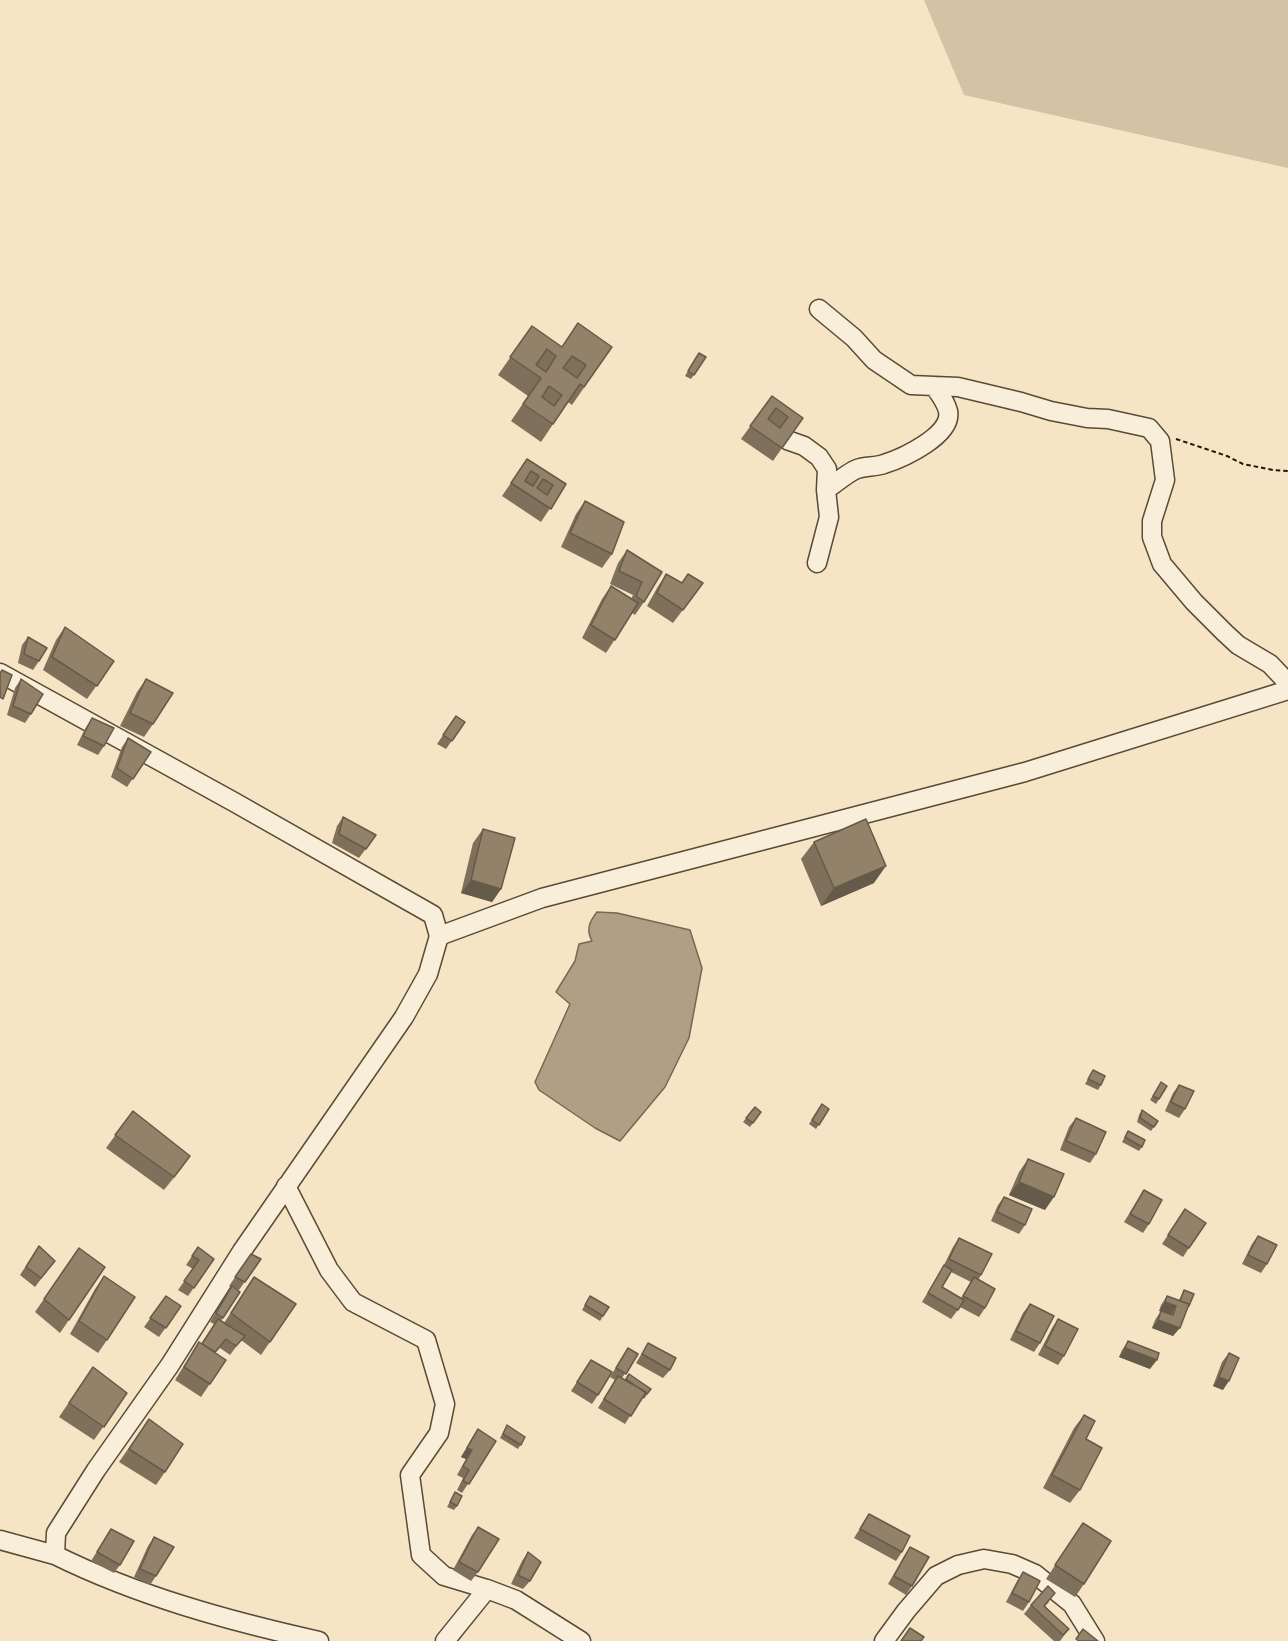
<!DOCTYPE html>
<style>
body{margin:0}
canvas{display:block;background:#f6e5c4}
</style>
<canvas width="1288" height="1641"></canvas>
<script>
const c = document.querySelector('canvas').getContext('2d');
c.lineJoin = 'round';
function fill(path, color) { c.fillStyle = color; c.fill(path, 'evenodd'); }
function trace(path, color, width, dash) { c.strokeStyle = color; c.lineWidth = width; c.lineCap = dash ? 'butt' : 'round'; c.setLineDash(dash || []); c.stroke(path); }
fill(new Path2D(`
 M924,0h364v168l-324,-73z`), '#d3c2a4');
const water = new Path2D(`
 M597,912l20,1 73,17 12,38 -13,70 -24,49 -45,54 -25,-13 -56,-38 -4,-8 35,-78 -14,-12 19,-31 4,-17 13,-3c-6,-11 -3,-19 5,-29z`);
fill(water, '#af9f84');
trace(water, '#786852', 1.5);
const minor = new Path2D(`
 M819,309l35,29 20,22 37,25 47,2 63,15 30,9 36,7 21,1 41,9 11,13 5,39 -13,41v16l10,27 32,38 31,31 13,12 32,19 18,19
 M787,440l17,6 15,11 8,12 -1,21 3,27 -12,46
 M826,490c8,-6 23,-18 31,-21 8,-3 19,-2 27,-5 19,-6 69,-29 64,-53 -2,-9 -9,-18 -14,-25
 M0,673l234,129 199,113 6,21 -11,38 -24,43 -162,234 -72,114 -74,105 -40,63 -1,22c83,41 174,66 264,86
 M439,936l103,-38 483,-126 263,-82
 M286,1186l43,84 24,32 73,38 19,64 -6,29 -29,42 11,80 23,21 43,13
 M0,1540l55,15
 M445,1641l42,-52 29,11 65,41
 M884,1641l22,-30 30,-35 22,-11 26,-6 28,5 23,10 37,30 23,37`);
trace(minor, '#5a4a36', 21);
trace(new Path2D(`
 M1176,439l51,17 16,8 30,6 15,1`), '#261607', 2, [4.5, 3]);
trace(minor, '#f9eed9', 18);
fill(new Path2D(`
 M532,326l30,21h50l-40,58 -4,-3 -27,40 -30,-21 17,-25 -30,-21z
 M696,357h10l-15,22 -6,-3z
 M772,396l31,22 -30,43 -32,-22z
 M527,459l39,25 -25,38 -39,-26z
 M585,501l27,53 -10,14 -41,-21 15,-33z
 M627,550l35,22 -18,30 -9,13 -3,-2 -26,40 -24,-15 20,-39 9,-13 20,13 2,-4 -23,-11 8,-21z
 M666,574l16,9h21l-30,40 -26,-17 10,-18z
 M65,627l49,34 -27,38 -44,-29 13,-30z
 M28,637l11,24 -6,9 -15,-7 4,-18z
 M21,679l10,35 -6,9 -18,-8 8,-27z
 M146,679l7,45 -9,13 -24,-11 17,-34z
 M456,716l9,6 -19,27 -9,-5z
 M92,718l12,28 -6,9 -21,-10 9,-18z
 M128,738l23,14 -24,35 -16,-10 11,-30z
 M343,817l33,18 -17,23 -27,-15 5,-17z
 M483,829l18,60 -9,13 -31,-9 12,-50z
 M814,842l60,41 -53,23 -20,-47z
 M1093,1070l8,15 -3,5 -13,-6z
 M1161,1082l6,4 -11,18 -6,-4z
 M1179,1085l6,24 -6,9 -14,-7 8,-18z
 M822,1104l7,5 -13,20 -7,-5z
 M755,1107l6,5 -11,15 -7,-5z
 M1142,1110l16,11 -7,10 -14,-9 2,-7z
 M133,1111l57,45 -26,34 -58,-42z
 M1076,1118l20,36 -6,9 -30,-13 9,-23z
 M1128,1131l14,16 -3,4 -17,-9z
 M1028,1159l17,51 -36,-15 10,-23z
 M1144,1190l5,34 -6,9 -19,-11z
 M1004,1197l21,28 -6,9 -28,-13 7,-16z
 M1185,1209l4,39 -6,9 -21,-13z
 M1258,1236l9,28 -6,9 -19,-9 10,-20z
 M959,1238l22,37 -3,5 7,28 -6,9 -19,-10 -9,12 -29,-17 22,-37 9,-18zM951,1272l20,10 -10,16 -19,-11z
 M39,1246l9,24 -13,17 -15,-12z
 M198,1247l16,12 -26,37 -10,-6 15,-21 -7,-4z
 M79,1248l26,19 -45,66 -25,-21z
 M251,1254l10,5 -22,31 -5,-2 6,4 -19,29 3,2 30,-46 42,27 -35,51 -20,-15 -11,15 -10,-7 -5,5 11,7 -25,37 -26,-17 24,-38 2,2 13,-20 -4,-2 21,-35 -2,-1z
 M104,1276l3,64 -9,13 -28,-19 25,-45z
 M1184,1290l5,16 -16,30 -21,-8 3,-8 6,-9h-2l2,-6 6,-9 12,4z
 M166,1296l15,10 -22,31 -15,-10z
 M590,1296l19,11 -9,14 -18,-11z
 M1030,1304l10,39 -6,9 -24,-12 13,-27z
 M1058,1319l6,37 -6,9 -20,-10 14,-27z
 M1128,1341l22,28 -31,-12 3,-7z
 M648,1343l22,27 -7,8 -27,-15z
 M628,1348l10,6 -16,24 3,2 4,-6 22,15 -7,10 -2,-2 -17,27 -27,-16 17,-28 -5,-3z
 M1229,1353l-6,37 -10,-4 9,-24z
 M591,1360l7,35 -6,9 -21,-13z
 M93,1367l34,26 -33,47 -35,-23z
 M1084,1415l2,24 -6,51 -10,13 -27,-15 31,-60z
 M149,1419l16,53 -9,13 -37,-23z
 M507,1425l18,12 -7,12 -18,-11z
 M478,1429l18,12 -34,52 -5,-3 6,-12 -6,-3 9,-16 -5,-2 11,-19z
 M455,1492l2,14 -3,4 -7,-3z
 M869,1514l33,38 -6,9 -42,-23z
 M1083,1523l1,61 -9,13 -29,-18z
 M478,1527v45l-7,9 -18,-11 19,-35z
 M111,1529l9,36 -6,8 -23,-12z
 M154,1537l2,39 -6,9 -16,-8 14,-31z
 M910,1547l2,39 -6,9 -18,-11 16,-28z
 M528,1552l2,29 -7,8 -12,-5 11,-23z
 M1023,1572l6,30 -6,9 -17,-9 11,-21z
 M1049,1602l-4,4 24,23 -9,12h-6l-30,-27 7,-9z`), '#7e705a');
fill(new Path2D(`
 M886,866l-12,17 -53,23 13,-18z
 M471,880l30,9 -9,13 -31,-9z
 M190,1156l-9,13 -17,21 10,-13z
 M1019,1182l35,15 -9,13 -36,-15z
 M1165,1302l11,4 -6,9 -11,-4z
 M1158,1320l22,8 -7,8 -21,-8z
 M1125,1348l32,12 -7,9 -31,-12z
 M1219,1377l10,4 -6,9 -10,-4z
 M467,1448l5,2 -6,9 -5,-2z`), '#665b4a');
const building = new Path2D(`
 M578,323l34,24 -28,40 -4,-3 -27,40 -30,-20 18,-26 -31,-21 22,-31 30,21zM547,349l9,7 -10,16 -10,-7zM572,356l14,9 -9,13 -14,-10zM549,386l13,9 -8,11 -12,-9z
 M699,353l7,4 -12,18 -6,-4z
 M772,396l31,22 -21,30 -32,-22zM776,408l12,9 -8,11 -12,-9z
 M527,459l39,25 -15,25 -40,-26zM531,471l8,5 -6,10 -8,-5zM543,479l10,6 -6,10 -10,-7z
 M585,501l39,21 -12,32 -42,-21z
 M627,550l35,22 -18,30 -8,-6 6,-14 -23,-11z
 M666,574l16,9 6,-9 15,9 -20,27 -26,-17z
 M611,586l27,17 -23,37 -24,-15z
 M65,627l49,34 -17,25 -45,-29z
 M28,637l19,11 -8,13 -15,-7z
 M2,670l10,5 -9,24 -3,-2v-24z
 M21,679l22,15 -12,20 -18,-8z
 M146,679l27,14 -20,31 -23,-11z
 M456,716l9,6 -13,19 -9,-6z
 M92,718l22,10 -10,18 -21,-10z
 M128,738l23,14 -18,27 -16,-11z
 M343,817l33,18 -10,14 -27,-15z
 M866,819l20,47 -52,22 -20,-46z
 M483,829l32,9 -14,51 -30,-9z
 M1093,1070l12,6 -4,9 -13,-6z
 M1161,1082l6,4 -8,13 -6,-3z
 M1179,1085l15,6 -9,18 -14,-7z
 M822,1104l7,5 -10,16 -7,-5z
 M755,1107l6,5 -8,11 -7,-5z
 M1142,1110l16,11 -4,6 -14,-9z
 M133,1111l57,45 -16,21 -59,-42z
 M1076,1118l30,14 -10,22 -30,-13z
 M1128,1131l17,9 -3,7 -17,-10z
 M1028,1159l36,15 -10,23 -35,-15z
 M1144,1190l18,10 -13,24 -19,-10z
 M1004,1197l28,12 -7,16 -28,-13z
 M1185,1209l21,14 -17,25 -21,-13z
 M1258,1236l19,9 -10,19 -19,-9z
 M959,1238l33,16 -11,21 -32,-16z
 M39,1246l16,15 -14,17 -15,-11z
 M198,1247l16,12 -20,29 -10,-7 15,-21 -7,-4z
 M79,1248l26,19 -36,53 -25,-21z
 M251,1254l10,5 -16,23 -10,-5z
 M944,1265l8,5 -10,17 22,13 -6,10 -30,-17z
 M104,1276l31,21 -28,43 -28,-19z
 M254,1277l42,27 -26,38 -39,-29z
 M974,1277l21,12 -10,19 -22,-12z
 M232,1286l8,6 -17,26 -7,-5z
 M1184,1290l10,4 -5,12v-2l-9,-3z
 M166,1296l15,10 -15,22 -16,-10z
 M590,1296l19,11 -6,9 -18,-11z
 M1167,1296l22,8 -9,24 -22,-8 3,-9 12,4 3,-9 -11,-4z
 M1030,1304l24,12 -14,27 -24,-12z
 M218,1319l27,17 -9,10 -10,-7 -11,13 -13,-8z
 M1058,1319l20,10 -14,27 -19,-10z
 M1128,1341l31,12 -2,7 -32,-12z
 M199,1342l27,18 -16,24 -26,-17z
 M648,1343l28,15 -6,12 -28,-16z
 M628,1348l10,6 -12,20 -10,-6z
 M1229,1353l10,5 -10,23 -10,-4z
 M591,1360l21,12 -14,23 -21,-13z
 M93,1367l34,26 -23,34 -35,-24z
 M629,1374l22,15 -4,5 -21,-15z
 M618,1376l28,16 -15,24 -27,-17z
 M1084,1415l11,6 -9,18 16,9 -22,42 -28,-15z
 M149,1419l34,25 -18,28 -36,-23z
 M507,1425l18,12 -4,8 -18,-11z
 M478,1429l18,12 -27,43 -6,-3 6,-11 -6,-4 9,-16 -5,-2z
 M455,1492l7,4 -5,10 -7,-4z
 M869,1514l41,22 -8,16 -42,-23z
 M1083,1523l28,18 -27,43 -29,-19z
 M478,1527l21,12 -21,33 -19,-10z
 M111,1529l23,12 -14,24 -23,-13z
 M154,1537l20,10 -18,29 -16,-7z
 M910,1547l19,10 -17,29 -18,-10z
 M528,1552l13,10 -11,19 -12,-6z
 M1023,1572l17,9 -11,21 -17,-9z
 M1048,1586l7,7 -11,13 25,23 -6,6 -32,-30z
 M910,1628l14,9 -3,4h-20z
 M1083,1629l15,12h-19l-3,-2z`);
fill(building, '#928269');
trace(building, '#665b4a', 1.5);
</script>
